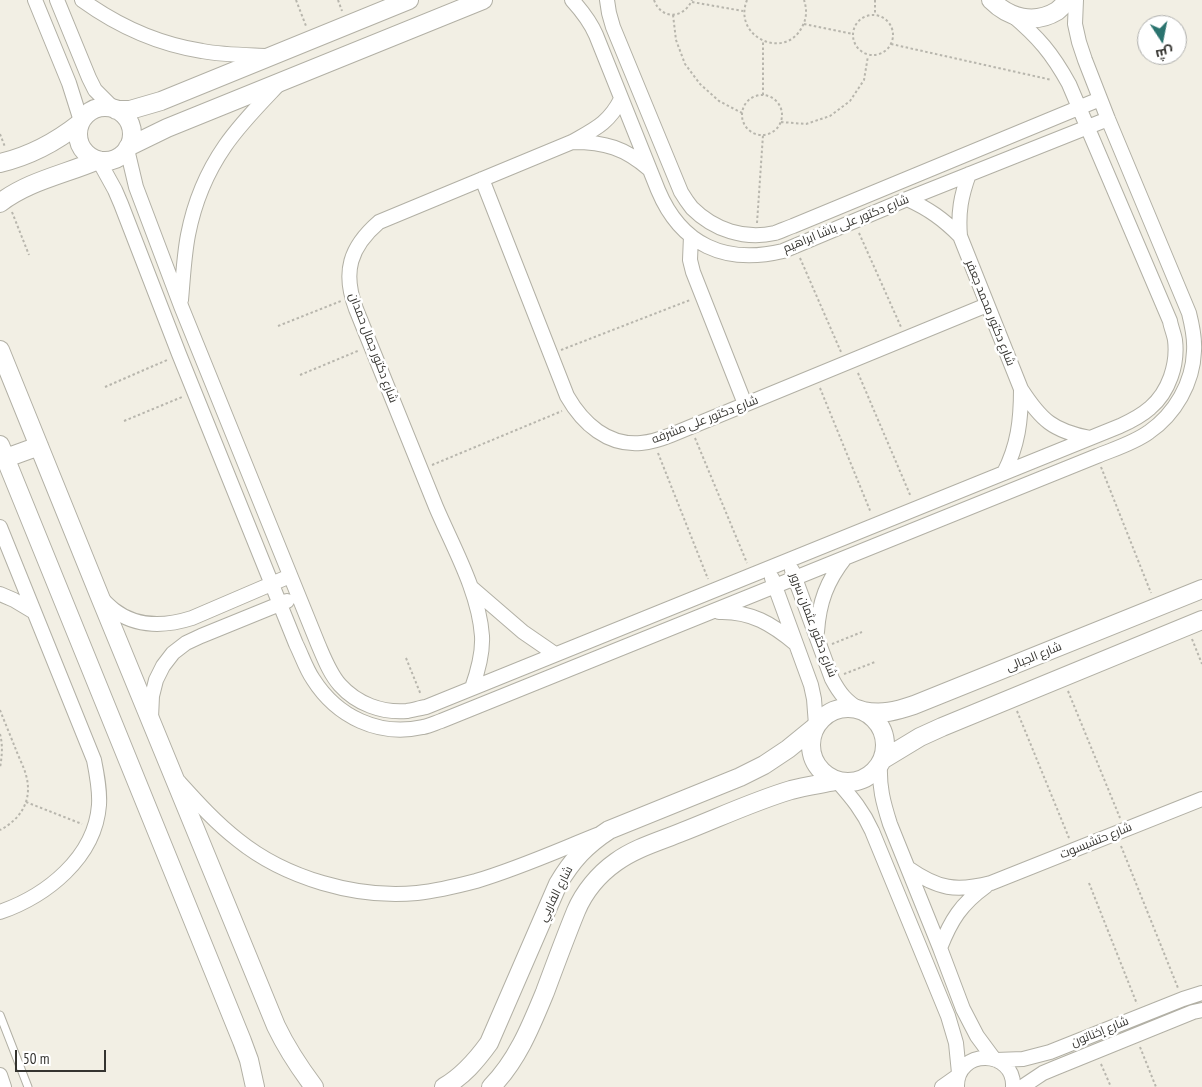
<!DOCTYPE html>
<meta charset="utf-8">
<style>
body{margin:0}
#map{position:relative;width:1202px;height:1087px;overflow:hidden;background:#f2efe4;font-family:"PT Sans Narrow",Cairo,sans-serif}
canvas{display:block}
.north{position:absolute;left:1137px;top:15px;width:50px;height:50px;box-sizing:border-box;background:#fff;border:1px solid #aeaeac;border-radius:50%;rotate:169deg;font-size:14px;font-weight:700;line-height:20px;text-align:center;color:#353430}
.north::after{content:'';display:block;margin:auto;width:18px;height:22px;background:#2a736e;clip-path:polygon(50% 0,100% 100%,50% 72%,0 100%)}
.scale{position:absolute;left:15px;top:1050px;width:91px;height:22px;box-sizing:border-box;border:2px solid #353430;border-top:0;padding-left:6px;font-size:15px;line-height:18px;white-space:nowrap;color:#353430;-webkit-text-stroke:4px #fff;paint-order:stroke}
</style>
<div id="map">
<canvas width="1202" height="1087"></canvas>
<div class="north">ش</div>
<div class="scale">50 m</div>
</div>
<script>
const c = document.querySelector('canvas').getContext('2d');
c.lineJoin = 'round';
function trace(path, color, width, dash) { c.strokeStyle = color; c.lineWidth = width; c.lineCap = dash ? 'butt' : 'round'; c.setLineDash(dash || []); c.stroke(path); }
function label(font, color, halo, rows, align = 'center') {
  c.font = font + ' "PT Sans Narrow",Cairo,sans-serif'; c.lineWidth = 5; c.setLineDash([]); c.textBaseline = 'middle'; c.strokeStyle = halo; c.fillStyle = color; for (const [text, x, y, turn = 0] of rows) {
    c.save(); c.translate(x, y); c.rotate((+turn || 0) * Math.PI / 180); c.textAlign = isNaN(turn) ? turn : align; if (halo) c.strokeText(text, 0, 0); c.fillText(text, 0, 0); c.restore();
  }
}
const service = new Path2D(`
 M0,1015l28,72`);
const minor = new Path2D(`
 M35,0l34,83 12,38
 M57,0l32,78 6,12 19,19
 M82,0c36,26 76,44 120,51 21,4 44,4 66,5
 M572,0c10,11 18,21 24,35l62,155c23,55 67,75 125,61l124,-52 201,-80
 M607,0l2,13 4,14 68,165c3,5 7,11 11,16 22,22 53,32 83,25 6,-2 12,-5 18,-7l307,-127
 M573,142c32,0 52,6 76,27
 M127,149l9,38 45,119 137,338c6,14 12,30 22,41 17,19 42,28 67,26 6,-1 13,-3 19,-4l694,-281c11,-5 21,-10 30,-18 19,-16 28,-44 25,-68 -1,-6 -4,-13 -5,-19l-101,-237c-17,-31 -31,-47 -57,-69
 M99,161l16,29 6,14 58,150 117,290c6,12 10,25 17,35 24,38 66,58 110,48 6,-1 12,-4 18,-6l656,-265c17,-7 37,-13 52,-24 26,-18 44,-49 45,-81 1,-13 -2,-26 -5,-38l-81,-194 -23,-59 -6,-18 -4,-18 1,-24
 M969,174c-8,22 -11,38 -9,62l61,153c20,31 32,42 69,49
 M482,179l85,217c16,28 41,50 74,47 11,-1 20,-4 30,-8l316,-130
 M907,199c22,10 36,20 53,37
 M691,236l-1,24 3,12 52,132
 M181,300c2,-22 3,-44 7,-65 6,-31 19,-63 37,-89 15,-22 34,-41 53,-61
 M1004,473c14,-28 17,-52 17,-84
 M0,527l94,233c3,15 6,30 5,45 -4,53 -53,91 -99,107
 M792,570l40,109c8,15 14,22 28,31
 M772,578l39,107 3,14 2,26
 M472,588l51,44 32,22
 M0,594l14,6 20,12
 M102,599c4,4 8,8 12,11 23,18 53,16 78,8l98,-42
 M719,612c32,-1 53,12 77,32
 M817,632c2,-30 10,-51 28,-74
 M472,688c6,-17 11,-34 10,-52 -3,-44 -29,-89 -46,-129 -27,-66 -54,-132 -80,-198 -14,-37 -6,-62 23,-87l193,-80c23,-13 37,-19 49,-43
 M151,718l1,-22 4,-16 7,-14 10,-13 13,-10 15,-7 86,-35
 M880,764c-1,23 3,38 10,60l50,124 23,61 14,27 17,23
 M179,782c19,21 37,41 59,58 47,38 119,59 179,53 19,-2 40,-7 59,-12 41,-12 81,-30 121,-46
 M838,782c14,16 25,29 34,49l76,185 8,27 3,30
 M908,868c30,21 48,24 83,15l211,-84
 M940,948c11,-28 21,-44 46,-62
 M996,1060l27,-1 27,-7 133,-53 19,-6
 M0,1075l4,12
 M942,1087l17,-12
 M957,1087c-1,-39 58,-38 56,0
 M1022,1087l21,-14 12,-5 138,-56 9,-2`);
const tertiary = new Path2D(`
 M991,0c18,18 43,25 66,11 4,-3 8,-8 12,-11
 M78 134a27 27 0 1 1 54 0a27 27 0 1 1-54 0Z
 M116,110h14l31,-9 248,-101
 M128,147l39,-19 316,-128
 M0,163c30,-7 56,-21 80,-40
 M0,203c28,-22 66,-29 98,-43
 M0,350l100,247 176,429c11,23 23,41 38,61
 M0,445l242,596 7,19 6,27
 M6,458l33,-12
 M811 745a37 37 0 1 1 74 0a37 37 0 1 1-74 0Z
 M863,711c19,4 33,0 51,-6l288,-116
 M882,760l38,-23 22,-10 260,-107
 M444,1087c19,-11 32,-26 45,-44l69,-159c14,-24 28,-39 51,-54l131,-53 24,-12 24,-16 27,-22
 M491,1087c26,-26 40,-61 54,-95 10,-27 20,-54 31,-81 8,-19 23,-37 40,-49 19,-14 44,-21 66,-30 36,-14 72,-31 109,-42 15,-4 30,-6 44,-9`);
trace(service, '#b2b0a5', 9);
trace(minor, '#b2b0a5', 16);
trace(tertiary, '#b2b0a5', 20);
trace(new Path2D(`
 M296,0l10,26
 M338,0l4,11
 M654,0c7,20 30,19 38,0
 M747,0c-15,37 38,61 55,27 5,-9 5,-18 2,-27
 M875,0v15
 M692,2l51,9
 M853 35a20 20 0 1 1 40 0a20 20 0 1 1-40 0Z
 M673,15l3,25 9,24 15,20 19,17 23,12
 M804,24l49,10
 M891,44l161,36
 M742 115a20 20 0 1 1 40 0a20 20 0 1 1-40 0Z
 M763,95v-53
 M781,122l25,2 24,-8 20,-15 14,-21 4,-24
 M0,134l5,13
 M12,212l17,43
 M757,223l6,-88
 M859,233l42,94
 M800,258l41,94
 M278,326l63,-25
 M561,350l129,-50
 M858,373l53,124
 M300,375l60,-25
 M105,387l62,-27
 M820,388l51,125
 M124,421l58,-24
 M695,438l52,125
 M658,453l50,126
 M432,465l130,-54
 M1101,467l50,126
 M1192,639l10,25
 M832,644l30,-12
 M406,658l15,37
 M844,674l31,-12
 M1068,691l52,127
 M0,710c5,13 11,27 16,40 3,8 8,17 10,25 7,25 -5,44 -26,55
 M1017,711l52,127
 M0,734c3,11 2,22 0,34
 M26,802l56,22
 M1121,846l57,142
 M1089,883l48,121
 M1140,1047l16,40
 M1101,1064l10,23`), '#b8b6ad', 2, [2.5, 2.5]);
trace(service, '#fff', 7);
trace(minor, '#fff', 14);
trace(tertiary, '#fff', 18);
label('12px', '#353430', '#fff', [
 ["شارع دكتور على باشا ابراهيم",846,224,-22],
 ["شارع دكتور محمد جعفر",990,313,68],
 ["شارع دكتور جمال حمدان",373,348,69],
 ["شارع دكتور على مشرفه",705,420,-21],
 ["شارع دكتور عثمان سرور",813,625,69],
 ["شارع الجبالى",1034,657,-22],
 ["شارع حتشبسوت",1096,841,-22],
 ["شارع الفاربي",556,894,-63],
 ["شارع إخناتون",1100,1032,-22]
]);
</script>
